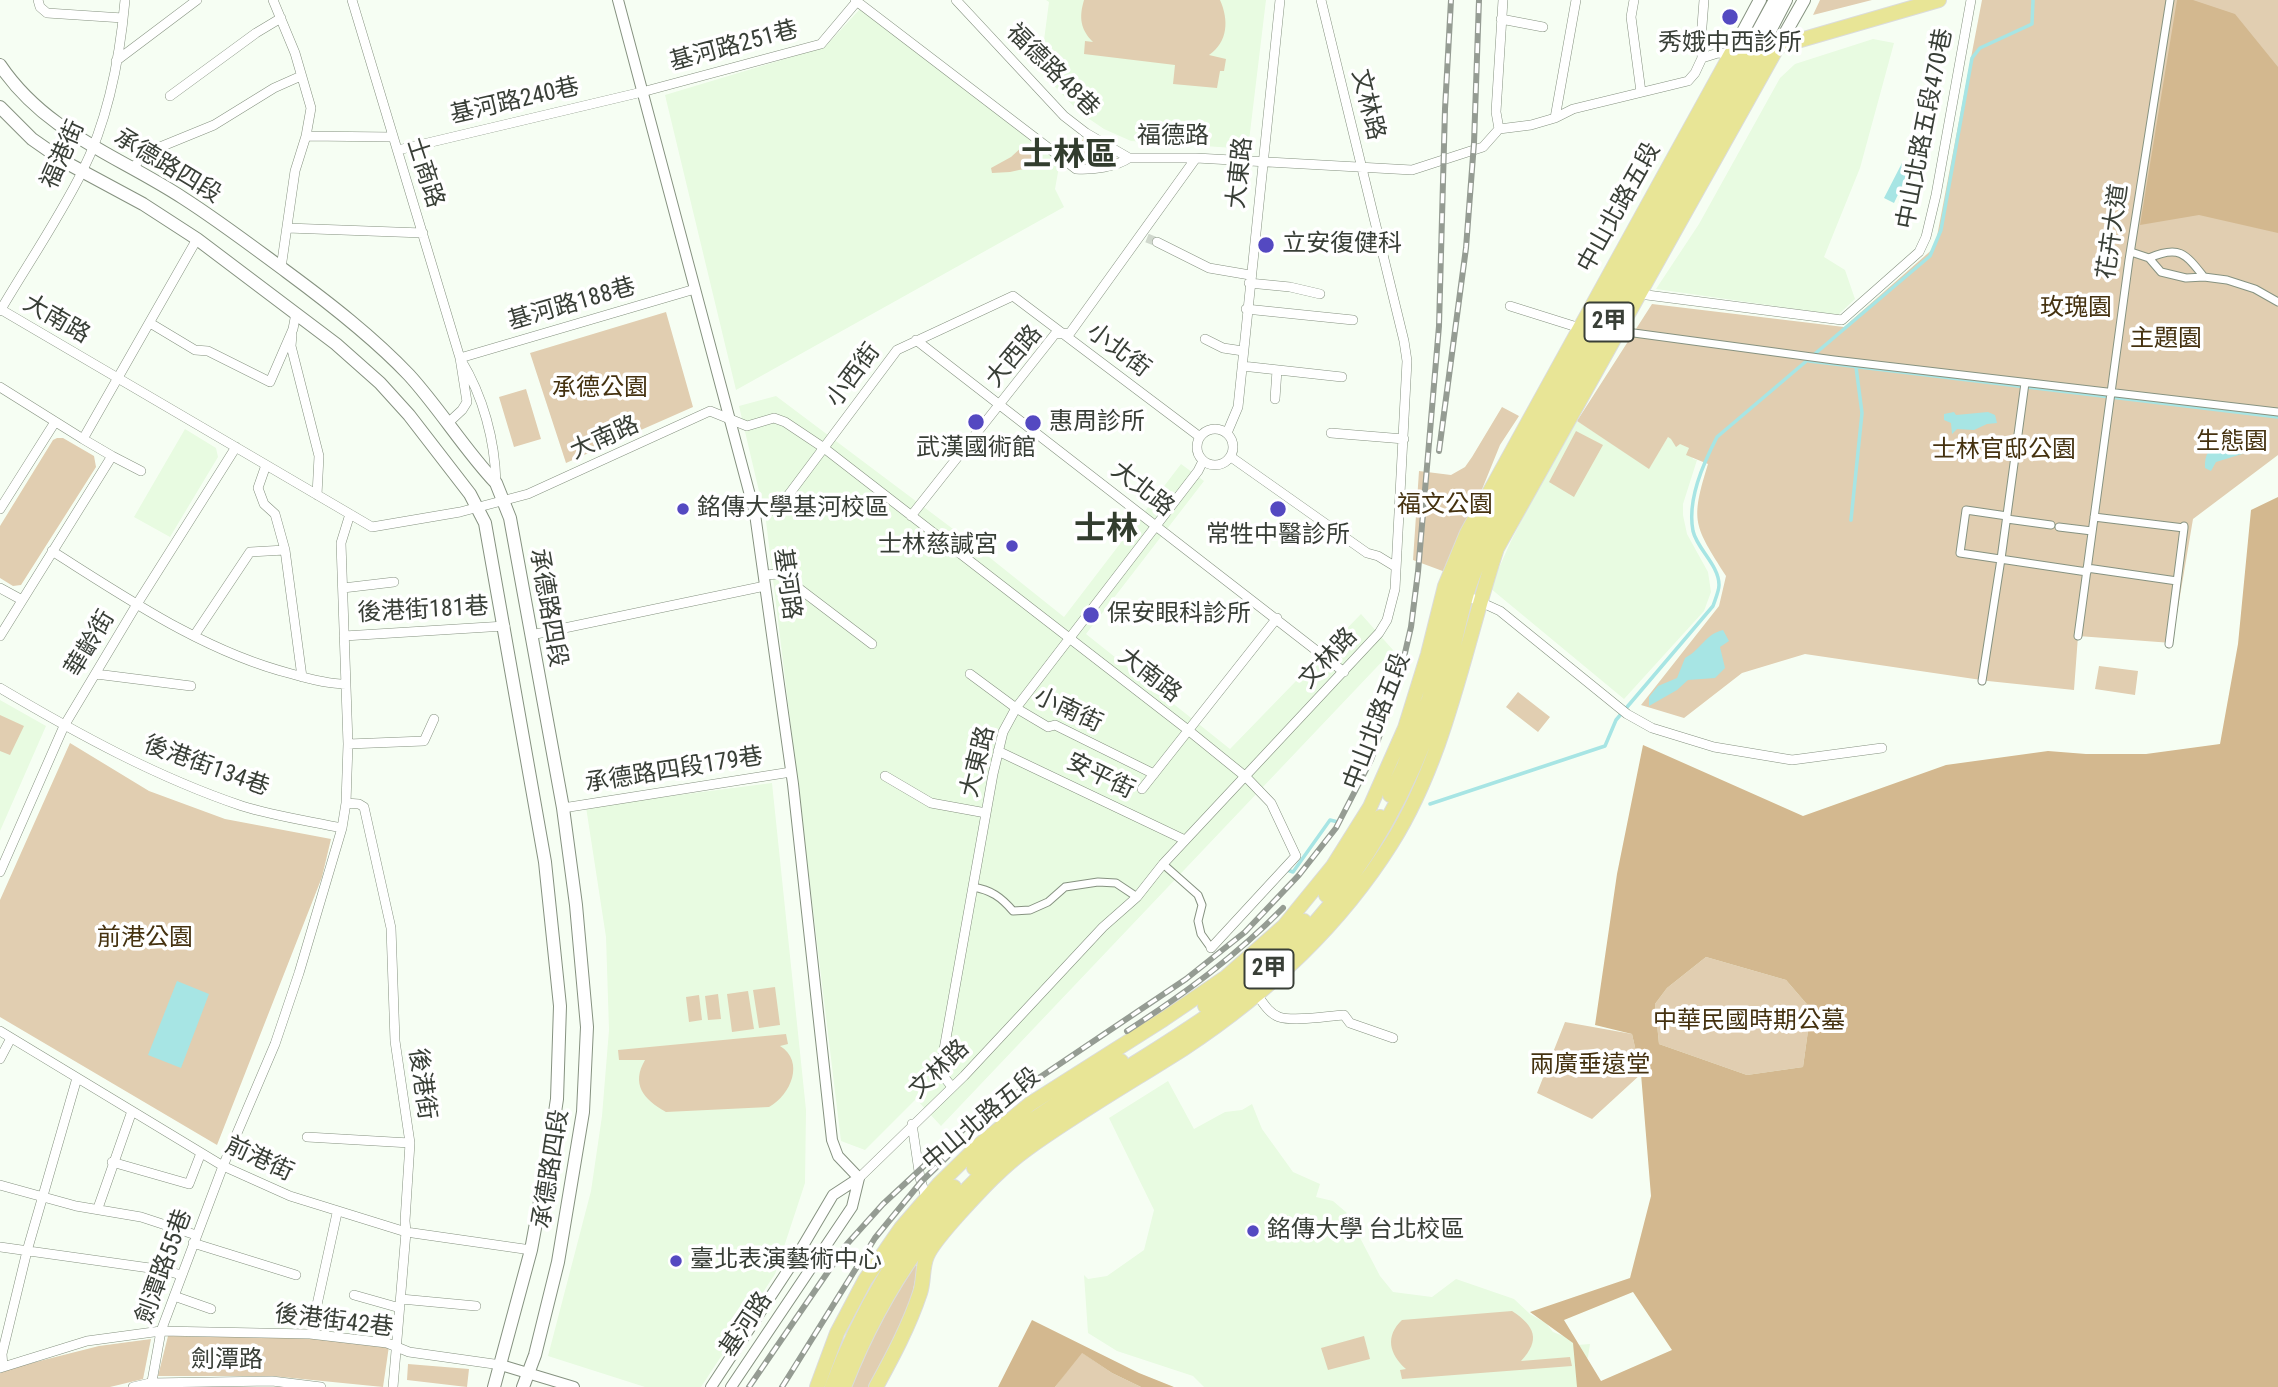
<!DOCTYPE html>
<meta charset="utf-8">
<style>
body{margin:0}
canvas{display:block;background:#f6fef3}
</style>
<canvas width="2278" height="1387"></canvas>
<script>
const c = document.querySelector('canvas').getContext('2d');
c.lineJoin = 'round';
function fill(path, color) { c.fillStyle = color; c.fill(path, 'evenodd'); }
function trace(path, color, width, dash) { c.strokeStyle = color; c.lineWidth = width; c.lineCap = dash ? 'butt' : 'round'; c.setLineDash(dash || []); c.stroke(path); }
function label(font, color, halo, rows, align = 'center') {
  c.font = font + ' "Roboto Condensed","Noto Sans TC",sans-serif'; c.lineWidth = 7; c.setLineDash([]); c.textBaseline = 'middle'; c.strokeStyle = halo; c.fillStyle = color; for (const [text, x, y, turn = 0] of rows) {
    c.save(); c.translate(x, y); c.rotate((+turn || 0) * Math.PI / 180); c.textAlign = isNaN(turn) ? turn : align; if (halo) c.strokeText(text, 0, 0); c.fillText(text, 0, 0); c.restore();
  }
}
fill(new Path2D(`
 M1046,0h220l-18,149 -117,-8 -27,-12 -25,-17 -39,-41 9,-69z
 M860,9l200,152 -5,28 9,18 -328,183 -71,-295 160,-48z
 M1873,39l21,4 -34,125 -36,89 21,13 10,29 -17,16 -182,-26 43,-65 81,-146 15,-14z
 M776,396l193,145 95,76 117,-153 23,17 -118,153 144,115 131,-135 32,36 -452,476 -25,-27 -51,51 -24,-9 -75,-620 -27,-115z
 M1577,421l72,47 19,-31 21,11 4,11 4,1 -14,44v11l4,19 21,38 3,20 -7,19 -80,88 -134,-111 21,-47 26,-51z
 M185,429l31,19 2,9 -48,80 -36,-20z
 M0,700l46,26 -46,105z
 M772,783l34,327 -1,73 -30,91 -74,113h-56l-97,-31 43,-165 11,-75 7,-86 -3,-93 -20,-130z
 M1168,1081l26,48 31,-17 17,-2 10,-6 10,25 31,43 27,12 -4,13 17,4 14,12 33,63 13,16 39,5 24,-18 58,20 16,15 16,9 7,9 18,7 6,6 13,-1 -2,13 -7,10 13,20h-390l-11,-11 -76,-25 -29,-18 -4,-58 4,4 19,-3 37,-26 10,-40 -45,-92z`), '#e8fbe1');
fill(new Path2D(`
 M1084,0h136c9,20 8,42 -11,55l17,4 -2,12h-4l-3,17 -44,-4 2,-19 -91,-11 1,-13 8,1c-13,-13 -14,-25 -9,-42z
 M1820,0h52l-59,15z
 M1982,0h296v455l-85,64 -21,124 -94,-7 -4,54 -86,-9 -183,-27 -63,19 -58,45 -43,-13 78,-99 7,-30c-32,-51 -36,-54 -18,-112l-22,-9 3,-7 -9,-4 -4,3 -5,-8 -3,-2 -19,32 -72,-48 75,-117 192,23 91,-80z
 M1084,137l34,22 -32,7 -13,-6z
 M1023,146l6,4 4,8 -5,10 -18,4 -18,1 -1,-5 20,-11z
 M666,312l27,95 -127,56 -36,-110z
 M526,389l15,50 -27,8 -15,-50z
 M1502,407l17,9 -19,29 -52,128 -35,-13 6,-89 32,4 14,-8 7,-10z
 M1576,431l27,14 -29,52 -25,-15z
 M57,438h6l31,18 2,11 -75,118 -8,1 -13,-8v-52l53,-86z
 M2099,666l39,5 -3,24 -40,-6z
 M1518,692l32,25 -12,15 -32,-25z
 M0,715l24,11 -14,29 -10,-4z
 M70,743l79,48 76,28 106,20 -9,38 -105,268 -217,-128v-117z
 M1706,957l80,23 25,29 -8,58 -56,8 -88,-31 -4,-40 12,-16z
 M775,987l5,38 -21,3 -6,-38z
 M748,991l6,38 -22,3 -5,-38z
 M718,994l3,25 -13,1 -3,-24z
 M699,995l3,25 -13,2 -3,-25z
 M1565,1022l67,12 9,40 -49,45 -55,-26z
 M786,1034l2,10 -8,2c25,15 11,49 -11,61l-103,5c-23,-13 -35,-28 -21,-52h-26l-1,-10z
 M914,1265l3,1c-4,44 -26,82 -45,121h-22c17,-43 39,-83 64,-122z
 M1512,1311c23,15 29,29 9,50l49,-4 2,9 -170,13 -2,-9 6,-1c-17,-15 -21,-33 -4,-49z
 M168,1336l142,2 79,8 -6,41 -111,-11h-114z
 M1364,1336l6,23 -42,11 -7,-22z
 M151,1339l-8,40 -33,8h-110v-15l4,-2 95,-24z
 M1081,1352l31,21 29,14h-86z
 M408,1364l61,5 -2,18 -60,-7z`), '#e1ceb1');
fill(new Path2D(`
 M2177,0h16l42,14 43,53v166l-79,-18 -59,10z
 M2278,497v890h-701l-4,-44 -43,-31 100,-34 21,-82 -10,-122 -9,-40 -37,-9 22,-151 26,-129 160,71 143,-51 102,-14 38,3h60l74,-10 18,-100 13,-134zM1706,957l80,23 25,29 -8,58 -56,8 -88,-31 -4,-40 12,-16zM1633,1292l39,58 -71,31 -37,-61z
 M1032,1320l107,53 35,14h-33l-29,-14 -30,-20 -27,34h-57z`), '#d3b88f');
fill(new Path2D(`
 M1902,163l9,4 -17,36 -10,-5z
 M1954,412l2,3 32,-3 7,3 2,8 -10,1 -13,6 -17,-1 -5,5 -1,-11 -7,-3v-6z
 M2244,437l15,2 -4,11 -39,12 -5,9 -6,-3c-1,-28 20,-23 39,-31z
 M1723,630l6,11 -9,6 5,21 -10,10 -27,2 -11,10 -28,16v-9l9,-11 19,-8 8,-20c18,-10 19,-23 38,-28z
 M177,981l32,13 -28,74 -33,-13z`), '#a7e5e4');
trace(new Path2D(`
 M1809,361l469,56
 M1851,520l11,-107 -6,-46
 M1430,804l175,-58 11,-26 97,-114c2,-6 6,-15 6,-21 0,-20 -22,-36 -26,-54 -6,-31 10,-67 24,-94l213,-181 11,-26 31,-172 8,-10 52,-24 1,-24
 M1287,870l6,2 37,-52 8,2`), '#a7e5e4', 3.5);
trace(new Path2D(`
 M1147,238l10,4`), '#d0d8cd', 9, [9, 4.5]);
const pedestrian = new Path2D(`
 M2131,252l18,6 12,14 25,6 18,-1 23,3 28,9 23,13
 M2149,258c30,-13 36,-5 55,19
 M1619,331l215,29 444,52
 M2007,516l-41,-6 -6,43 127,19
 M2094,517l90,11v-2
 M2007,519l44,6
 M2059,527l33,4
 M2087,568l90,13
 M2078,636l51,-376 41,-260
 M2169,644l15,-116
 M1982,681l19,-122 24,-176
 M1163,864l35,31 4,10 -4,16 3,13 10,14
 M973,887c18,3 28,10 40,24l17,-1 18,-8 17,-15 33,-5 18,1 21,14`);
const minor = new Path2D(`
 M38,0l2,7 7,6 76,5
 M273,0l22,53 16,55 -5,28 -11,35 -14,97
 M352,0l108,358 7,44 -5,8 -14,13
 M855,0l221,169c16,1 40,-2 53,-11h67l216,12 71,-23 16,-18 32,-4 24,-7 18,-9 115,-28 7,-8 7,-15 16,-5 13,1
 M956,0l108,116 22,17 43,25
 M1634,0l-3,17 10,75
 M1501,19l42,8
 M1702,58l-1,-19 3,-39
 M116,61l81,-61
 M170,96l86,-63 25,-15
 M1555,118l21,-118
 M1499,129l-3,-17 7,-112
 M306,136l87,1
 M398,150l244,-58 179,-48 37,-44
 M133,169l10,-15 71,-29 60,-37 27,-12
 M287,228l136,5
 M1157,242l52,26 41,7
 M1249,283l41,4 30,7
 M1639,292l8,3 195,25 77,-68 7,-15 10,-42 35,-195
 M1510,306l70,22
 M0,309l372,218 88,-15 68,-18 182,-83 37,15 27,-8 11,4 39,26 364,282 58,47 25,26 25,53 -85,92
 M1246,309l107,11
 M0,311c27,-46 58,-91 82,-139 26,-52 38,-115 43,-172
 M150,323l45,27 13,1 62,31 23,-53 3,-16
 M292,335l-1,11 28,110 -2,39
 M1205,339l18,9 20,3
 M916,340l428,332
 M460,358l235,-69
 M461,360c22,36 34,80 35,123
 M1242,366l100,11
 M0,387l83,52
 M1275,399l2,-29
 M1197 447a18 18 0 1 1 36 0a18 18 0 1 1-36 0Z
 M1227,433l11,-26 42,-407
 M1331,433l73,6
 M112,456l29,15
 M1231,457l136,96 11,3 18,11
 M266,465l-8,23 6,16 11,10 10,36 17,127
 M0,509l55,-87
 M755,514l23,-5 119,-159 116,-54 187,141
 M911,516l144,-182 15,-1 126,-175
 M52,551c76,48 153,101 240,123 17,5 36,10 54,10
 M764,575l16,-1 92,70
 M0,588l22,12
 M343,588l51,-6
 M1463,594l37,17 127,103 25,14 62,19 78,13 90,-12
 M531,635l234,-49
 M0,636l112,-180 -29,-17 114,-200
 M194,636l56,-84 35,-2
 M344,636l161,-10
 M96,674l95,12
 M970,674l46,34 32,19 7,-2 99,49
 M0,688c78,46 156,89 242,118 32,10 67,15 100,22
 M348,744l76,-3 10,-22
 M998,751l187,89
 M885,776l46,27 55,10
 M1142,789l135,-171
 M346,803l13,1 5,3 27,121 4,113 15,102 -5,78 1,11 -13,155
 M563,808l228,-36
 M0,872l64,-146 73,-122 99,-157
 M1255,992c7,9 13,21 24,25 16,5 48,-1 65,-2l6,8 43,15
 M0,1031l223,135 67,30 116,36 125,18
 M0,1059l11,-21
 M952,1087l-12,-15 53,-298 10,-42 13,-24 182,-237 5,-10
 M912,1124l8,54 7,23
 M307,1137l103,6
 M112,1162l77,22 12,-31
 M859,1178l105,-102 139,-149 34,-30 26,-33 216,-231 8,-13 8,-31 12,-228 -3,-20 -83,-341
 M0,1185l76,21 65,11 55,18
 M98,1208l34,-97
 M193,1243l103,32
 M0,1247l164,23 17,5
 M354,1295l46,13
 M174,1296l37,13
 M401,1299l75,7
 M313,1323l24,-110
 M3,1367l-1,-13 25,-103 50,-173
 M0,1368l87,-27 74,-10 149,3 77,9 22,9 92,13
 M133,1387l17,-4 122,-2 49,6
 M151,1387l10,-56 62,-165 52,-122 24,-71 43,-145 4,-25 2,-59 -7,-201 9,-29`);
const tertiary = new Path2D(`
 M618,0l137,514 38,270 39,356 6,16 21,22
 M501,1365l73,22
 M711,1387l83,-126 39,-66 26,-17
 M731,1387l121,-180 7,-29`);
const secondary = new Path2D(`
 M1778,46l26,-46
 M1759,52l27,-52
 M1731,54l29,-54
 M1745,55l30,-55
 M0,65c46,68 117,90 183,133 36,23 70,49 104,74 42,31 86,65 122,103 31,34 55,74 87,108l14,35 53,290 13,97 11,122 -4,85 -25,150 -23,93 -12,32
 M0,107l32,32 33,23 78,42 54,35 139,105 44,39 29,32 61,79 15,29 60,339 15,144 -3,93 -9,59 -17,92 -37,137`);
const primary = new Path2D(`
 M1390,795l14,-29 25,-67 27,-108 21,-53 268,-483
 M1326,895l31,-42 23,-36
 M1205,1006l56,-43 43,-42
 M974,1168l43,-38 104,-69
 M817,1387l20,-54 28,-53 36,-52 38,-44 39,-38 52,-42 134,-85 62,-42 58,-51 49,-60 37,-59 35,-79 23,-74 17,-68 22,-53 264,-479 14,1 14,-3 180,-52
 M832,1387c27,-72 68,-145 122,-200
 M844,1387c38,-98 98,-187 182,-251 95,-73 208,-120 288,-212 57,-64 96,-138 124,-219 12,-36 18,-75 29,-112 5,-18 13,-34 20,-51l272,-490
 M876,1387c17,-31 33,-61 44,-94 4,-11 2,-26 7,-37 5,-12 24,-33 33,-43 21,-23 42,-46 67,-64 50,-36 104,-67 156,-100 82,-54 155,-121 208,-205 56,-89 73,-197 106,-296l281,-502`);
trace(pedestrian, '#869280', 9);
trace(minor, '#869280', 10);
trace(tertiary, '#869280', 12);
trace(secondary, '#869280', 14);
trace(primary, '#dbdcdb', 16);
trace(pedestrian, '#fff', 7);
trace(minor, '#fff', 9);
trace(tertiary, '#fff', 10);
trace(secondary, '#fff', 12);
trace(primary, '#e8e596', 14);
const rail = new Path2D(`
 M1439,451l27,-203 8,-105 5,-143
 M1127,1031c57,-37 108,-74 156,-123
 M749,1387l98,-143 36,-40 83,-77 220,-148 59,-47 54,-57 37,-47 35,-68 27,-77 13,-56 7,-55 21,-246 6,-217 6,-109
 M782,1387l93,-149 46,-56 33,-32`);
trace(rail, '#959c93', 6);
trace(rail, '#fff', 3.5, [10]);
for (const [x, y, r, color] of [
 [1730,17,9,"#5449c1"],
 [1266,245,9,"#5449c1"],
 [976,422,9,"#5449c1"],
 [1033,423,9,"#5449c1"],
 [683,509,7,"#5449c1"],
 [1278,509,9,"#5449c1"],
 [1012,546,7,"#5449c1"],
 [1091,615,9,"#5449c1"],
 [1253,1231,7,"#5449c1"],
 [676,1261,7,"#5449c1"]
]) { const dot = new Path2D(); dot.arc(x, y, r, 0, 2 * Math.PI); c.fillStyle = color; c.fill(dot); trace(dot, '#fff', 2.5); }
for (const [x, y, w] of [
 [1609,322,49],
 [1269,969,49]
]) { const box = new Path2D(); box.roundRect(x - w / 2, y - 19.5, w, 39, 5); c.fillStyle = '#fff'; c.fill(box); trace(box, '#393f37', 2); }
label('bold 23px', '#393f37', null, [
 ["2甲",1609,322],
 ["2甲",1269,969]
]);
label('24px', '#393f37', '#fff', [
 ["秀娥中西診所",1730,44,"center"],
 ["立安復健科",1282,245],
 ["惠周診所",1049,423],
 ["武漢國術館",976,449,"center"],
 ["銘傳大學基河校區",697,509],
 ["常牲中醫診所",1278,536,"center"],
 ["士林慈諴宮",998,546,"right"],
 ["保安眼科診所",1107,615],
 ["銘傳大學 台北校區",1267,1231],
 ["臺北表演藝術中心",690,1261]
], 'left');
label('24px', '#393f37', '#fff', [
 ["基河路251巷",734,47,-15],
 ["福德路48巷",1052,71,45],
 ["基河路240巷",515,102,-13],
 ["文林路",1367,105,76],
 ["中山北路五段470巷",1926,129,-79],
 ["福德路",1173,137],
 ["福港街",64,155,-66],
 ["承德路四段",167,167,31],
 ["士商路",424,173,72],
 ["大東路",1241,173,-84],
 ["中山北路五段",1620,208,-61],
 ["花卉大道",2114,232,-82],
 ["基河路188巷",572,305,-16],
 ["大南路",56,320,30],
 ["小北街",1118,351,37],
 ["大西路",1015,357,-50],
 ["小西街",854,376,-53],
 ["大南路",605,439,-24],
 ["大北路",1142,490,38],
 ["基河路",786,584,82],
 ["承德路四段",547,608,80],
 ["後港街181巷",423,611,-3],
 ["華齡街",91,644,-59],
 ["文林路",1329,659,-47],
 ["大南路",1149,676,38],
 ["小南街",1068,711,25],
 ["中山北路五段",1378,722,-69],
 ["大東路",979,762,-76],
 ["後港街134巷",206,767,20],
 ["承德路四段179巷",674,771,-9],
 ["安平街",1100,777,26],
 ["文林路",940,1070,-44],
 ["後港街",421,1084,82],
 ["中山北路五段",982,1120,-40],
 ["前港街",259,1160,25],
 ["承德路四段",552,1169,-81],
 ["劍潭路55巷",165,1267,-70],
 ["後港街42巷",334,1322,7],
 ["基河路",747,1325,-56],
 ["劍潭路",227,1361]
]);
label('24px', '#453210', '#fff', [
 ["玫瑰園",2076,309],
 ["主題園",2166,340],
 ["承德公園",600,389],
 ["生態園",2232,443],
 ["士林官邸公園",2004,451],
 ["福文公園",1445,506],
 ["前港公園",145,939],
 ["中華民國時期公墓",1749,1022],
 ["兩廣垂遠堂",1590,1066]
]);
label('bold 32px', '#323d2e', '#fff', [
 ["士林區",1069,157],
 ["士林",1106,531]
]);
</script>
